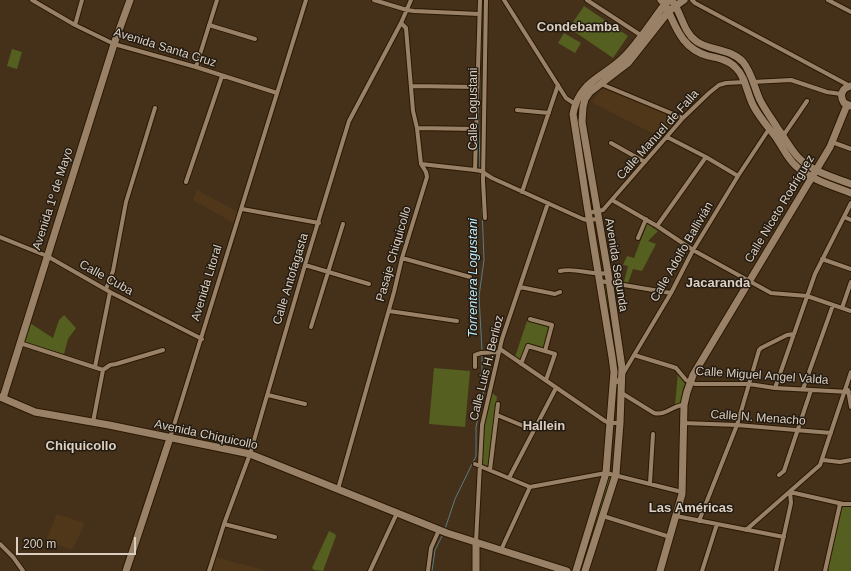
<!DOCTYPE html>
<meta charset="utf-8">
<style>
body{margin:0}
#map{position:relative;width:851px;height:571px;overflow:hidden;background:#45311a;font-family:Arial,sans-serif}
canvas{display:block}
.scale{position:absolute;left:16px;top:537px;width:120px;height:18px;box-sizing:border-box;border:2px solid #dbcfc1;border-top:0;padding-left:5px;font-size:12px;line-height:14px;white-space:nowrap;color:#dbcfc1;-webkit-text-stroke:3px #241b11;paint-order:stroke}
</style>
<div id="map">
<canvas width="851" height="571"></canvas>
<div class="scale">200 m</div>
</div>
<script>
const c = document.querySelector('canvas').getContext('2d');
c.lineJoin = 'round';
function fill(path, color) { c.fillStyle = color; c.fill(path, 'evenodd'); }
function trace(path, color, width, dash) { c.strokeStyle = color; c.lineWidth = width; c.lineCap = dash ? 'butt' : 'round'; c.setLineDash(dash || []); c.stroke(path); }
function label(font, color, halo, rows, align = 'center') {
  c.font = font + ' Arial,sans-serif'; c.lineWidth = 3; c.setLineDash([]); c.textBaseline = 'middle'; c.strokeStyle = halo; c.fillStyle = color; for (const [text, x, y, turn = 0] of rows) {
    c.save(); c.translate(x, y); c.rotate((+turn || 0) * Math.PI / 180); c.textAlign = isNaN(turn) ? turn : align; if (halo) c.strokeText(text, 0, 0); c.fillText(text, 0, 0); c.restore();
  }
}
fill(new Path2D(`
 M605,89l71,29 1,3 -15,17 -71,-36 10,-12z
 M197,190l41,22 -4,11 -41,-23z
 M57,514l25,8 2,4 -12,24 -26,-10z
 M216,557l21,6 31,8h-57z`), '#50371a');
fill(new Path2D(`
 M584,6l44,30 -15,22 -44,-30z
 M564,33l17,10 -6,10 -17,-10z
 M12,49l10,3 -5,17 -10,-3z
 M647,224l11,7 -10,10 8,3 -14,27 -9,-2 -5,14 -4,-1 4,-16 -5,-1 4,-9 7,2z
 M603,283h3l13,83v10h-4z
 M64,315l12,13 -8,11 -4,15 -40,-11 6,-20 23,15 6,-18z
 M527,321l21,5 1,3 -5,18 -2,1 -15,-3 -7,16 -5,-4z
 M434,368l36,3 -5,56 -36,-3z
 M678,372l7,12 -2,4 -2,14 -6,3z
 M491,392l6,5 -8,69 -2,1 -5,-1 1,-39z
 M609,476l3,1 -29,94h-4z
 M843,507h8v64h-22l-1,-3 13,-58z
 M329,531l6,3 1,2 -13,35 -9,-1 -2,-2z`), '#545f20');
trace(new Path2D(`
 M480,169l-1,-41 3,-128
 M480,172l2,19
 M482,351l-3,-55 5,-36 -2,-52
 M445,529l10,-30 21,-43v-29l9,-42 -3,-11v-20
 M432,571l3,-21 8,-16`), '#5a7b82', 1);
trace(new Path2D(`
 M674,14l8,19
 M689,41c15,13 35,10 48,21 13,11 14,27 20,42 4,9 11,17 17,26
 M789,152c16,22 38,27 62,37`), '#235767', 4);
const street = new Path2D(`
 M32,0l43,25 39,19 82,23 81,26
 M374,0l33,10 7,1 65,3
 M504,0l62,98 9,6
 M587,0l55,36
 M692,0l3,3 155,83
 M828,0l23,12
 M75,25l7,-25
 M209,25l46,14
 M196,67l21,-67
 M752,82l39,-2 36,12 14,2
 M601,84l82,34
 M412,86l65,1
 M517,110l32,3
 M417,128l59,1
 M783,136l24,-35
 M667,137l39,20 32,19
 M832,142l19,7
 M611,143l34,19
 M421,164l54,6 6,1 11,7 91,41 4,1 11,-1
 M475,170l5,-170
 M186,182l36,-106
 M522,192l36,-107
 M612,200l45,26 36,24 78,43 36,3 44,15
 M242,209l77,14
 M588,213l15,-3 80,-92 26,-25 10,-8 7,-2 19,-1
 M844,217l7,3
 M485,218l-2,-37 3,-181
 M657,226l49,-69
 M0,237l47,19 63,36 92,47
 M638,238l8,-19
 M402,258l68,19
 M822,259l29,10
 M305,265l64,19
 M560,271c16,-4 32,5 48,2
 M600,281l71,12
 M520,287l35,7 5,-2
 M106,289l7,-18 13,-69 29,-94
 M842,308l9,-26
 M389,311l68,10
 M530,319l22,6 -7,26
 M311,327l32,-103
 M20,343l83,27 7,-5 6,-1 47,-14
 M500,349l105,72 4,2h11
 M634,355l36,11 6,2 10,12 9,4h54l26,4 74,4
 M521,364l7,-18 27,8 -9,26
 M95,367l15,-75
 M475,367v-12l6,-2 18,-1
 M613,383l4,-1 4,-5 50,-84 22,-43 45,-74 31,-47
 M775,388l40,-114 36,-71
 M803,389l30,-84
 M848,390l3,17
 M620,392l34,21c12,3 19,-8 30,-8
 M268,395l37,9
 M497,415l36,15
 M93,422l10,-52
 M683,423l54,2 94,8
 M170,438l136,-438
 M823,460l17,2 11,-2
 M475,464l55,23 76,-14 76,19
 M490,470l8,-66
 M779,475l5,-4 27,-81
 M509,478l47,-90
 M650,483l3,-49
 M338,489l56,-197 8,-34 25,-81 -1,-5 -5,-8 -4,-36 -4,-17 -7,-83 -5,-5
 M790,492l53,12h8
 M603,516l67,21
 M676,516l108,21
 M699,521l38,-96 22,-75 2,-2 26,-13 7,-1
 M224,524l51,13
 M746,530l74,-65 31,-93
 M476,542l6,-117 20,-86 46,-136
 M0,544l13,13 10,14
 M501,550l29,-63
 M209,571l15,-47 26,-70 55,-189 44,-144 52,-98 10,-23
 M370,571l27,-58
 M428,571l3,-23 8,-18
 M702,571l15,-47
 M776,571l15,-68 -1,-11
 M825,571l15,-67`);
const secondary = new Path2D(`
 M661,0l4,4c11,23 16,44 43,52 10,2 21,4 28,12 10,9 11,27 18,39 6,11 15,21 23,32 6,9 11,20 19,27 15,14 37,20 55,27
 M673,2c9,13 10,29 23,39 13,10 34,7 47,21 9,11 11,25 17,38 5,10 12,19 18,29 7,9 12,19 19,27 13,15 36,21 54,28
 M851,106l-7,-3c-5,-8 -2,-15 7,-17
 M0,397l35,15 74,13 141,29 197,79 120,38
 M3,398l111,-354 16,-44
 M476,543v28
 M126,571l44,-133
 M576,571l30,-98 8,-101 -2,-15 -25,-152 -14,-91c6,-34 32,-37 52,-58 15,-16 27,-35 40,-52l5,-4
 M585,571l31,-97 4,-51 2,-55 -14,-95 -26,-151 1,-15 2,-8 5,-7 38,-29 41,-52 15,-11
 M660,571l22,-77 2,-89 3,-13 6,-17 137,-228 17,-42`);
trace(street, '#2b1802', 6);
trace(secondary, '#2b1802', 9);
trace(street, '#998168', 4);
trace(secondary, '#998168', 7);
label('12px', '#dbcfc1', '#241b11', [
 ["Avenida Santa Cruz",165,48,17],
 ["Calle Logustani",474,109,-90],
 ["Calle Manuel de Falla",658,135,-48],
 ["Avenida 1º de Mayo",53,199,-72],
 ["Calle Niceto Rodríguez",780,209,-59],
 ["Calle Adolfo Ballivián",682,252,-60],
 ["Pasaje Chiquicollo",394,254,-74],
 ["Avenida Segunda",616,265,81],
 ["Calle Cuba",106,278,29],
 ["Calle Antofagasta",291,279,-73],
 ["Avenida Litoral",207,283,-73],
 ["Calle Luis H. Berlioz",487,368,-76],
 ["Calle Miguel Angel Valda",762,376,4],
 ["Calle N. Menacho",758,418,4],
 ["Avenida Chiquicollo",206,435,12]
]);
label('bold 13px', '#dbcfc1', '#241b11', [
 ["Condebamba",578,27],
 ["Jacaranda",718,283],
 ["Hallein",544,426],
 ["Chiquicollo",81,446],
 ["Las Américas",691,508]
]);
label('italic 13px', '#beecfc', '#241b11', [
 ["Torrentera Logustani",473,278,-90]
]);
</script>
